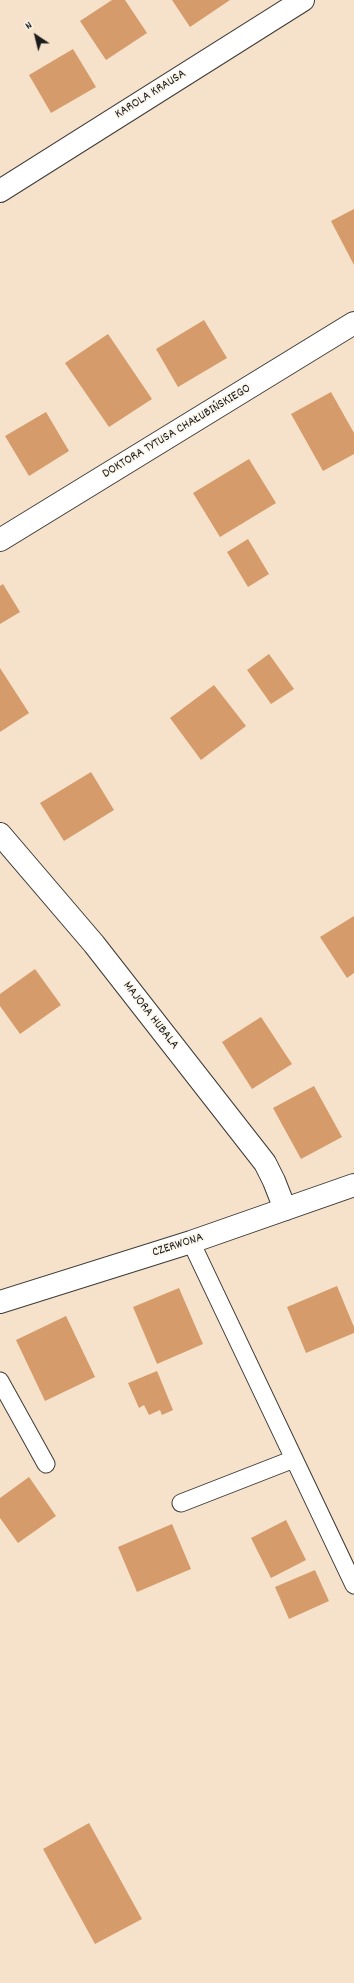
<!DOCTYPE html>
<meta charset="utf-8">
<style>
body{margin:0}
#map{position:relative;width:354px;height:1983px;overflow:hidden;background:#f6e2ca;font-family:Dekko,sans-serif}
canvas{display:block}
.north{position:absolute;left:16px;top:16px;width:40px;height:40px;-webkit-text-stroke:3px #fbf7ec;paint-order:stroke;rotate:325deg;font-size:11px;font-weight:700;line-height:16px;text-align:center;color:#1c1c1c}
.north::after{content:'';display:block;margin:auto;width:14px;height:18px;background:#1c1c1c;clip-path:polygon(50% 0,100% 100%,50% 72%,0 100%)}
</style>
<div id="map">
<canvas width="354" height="1983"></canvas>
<div class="north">N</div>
</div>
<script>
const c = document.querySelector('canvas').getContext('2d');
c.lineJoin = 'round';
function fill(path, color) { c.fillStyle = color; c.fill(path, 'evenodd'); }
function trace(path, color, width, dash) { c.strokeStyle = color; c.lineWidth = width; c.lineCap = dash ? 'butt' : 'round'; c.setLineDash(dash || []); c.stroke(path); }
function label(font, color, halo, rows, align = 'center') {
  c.font = font + ' Dekko,sans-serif'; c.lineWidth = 3.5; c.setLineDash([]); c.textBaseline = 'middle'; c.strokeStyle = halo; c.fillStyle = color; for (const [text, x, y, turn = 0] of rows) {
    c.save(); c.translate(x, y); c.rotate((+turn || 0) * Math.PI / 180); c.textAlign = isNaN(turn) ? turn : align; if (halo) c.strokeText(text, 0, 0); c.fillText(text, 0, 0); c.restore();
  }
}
fill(new Path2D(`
 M112,0h13l22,33 -41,27 -26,-39z
 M172,0h58l-40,27z
 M73,49l23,38 -45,26 -22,-38z
 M354,209v56l-23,-44z
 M204,320l23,38 -49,29 -22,-38z
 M108,334l44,65 -43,28 -44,-64z
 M331,392l23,41v21l-31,17 -32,-57z
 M46,412l23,39 -40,25 -24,-40z
 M249,459l27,44 -56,34 -27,-44z
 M248,539l21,35 -21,13 -21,-35z
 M3,584l17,28 -20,12v-38z
 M269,654l25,35 -23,15 -24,-34z
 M0,668l29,45 -29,19z
 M214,685l32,41 -45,34 -31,-42z
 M91,772l23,38 -50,31 -24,-38z
 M354,916v57l-7,5 -27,-41z
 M35,969l26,36 -41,29 -20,-28v-12z
 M261,1017l31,47 -40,25 -30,-47z
 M314,1086l28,51 -41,22 -28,-51z
 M337,1286l17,41v6l-48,20 -19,-46z
 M179,1288l24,56 -46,20 -24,-57z
 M66,1316l29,61 -50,24 -29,-61z
 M157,1371l16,39 -11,5 -2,-5 -11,5 -5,-10 -5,3 -11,-25z
 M29,1477l27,39 -38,27 -18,-25v-20z
 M286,1520l20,40 -35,18 -20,-40z
 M172,1524l19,45 -54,23 -19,-45z
 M315,1570l14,31 -40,18 -14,-32z
 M89,1823l53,96 -47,25 -52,-95z`), '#d59b6a');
const service = new Path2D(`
 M191,1242l163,343
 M0,1381l46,83
 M181,1503l113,-44`);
const minor = new Path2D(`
 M0,191l303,-191
 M0,540l354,-217
 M0,834l94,110 171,219 9,18 11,28`);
const tertiary = new Path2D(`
 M0,1302l191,-60 163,-57`);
trace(service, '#3d3a36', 19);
trace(minor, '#3d3a36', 24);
trace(tertiary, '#3d3a36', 24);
trace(service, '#fff', 17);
trace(minor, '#fff', 22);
trace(tertiary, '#fff', 22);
label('13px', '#1c1c1c', '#fbf7ec', [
 ["KAROLA KRAUSA",151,95,-32],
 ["DOKTORA TYTUSA CHAŁUBIŃSKIEGO",177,432,-31],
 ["MAJORA HUBALA",150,1016,52],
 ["CZERWONA",178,1246,-18]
]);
</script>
